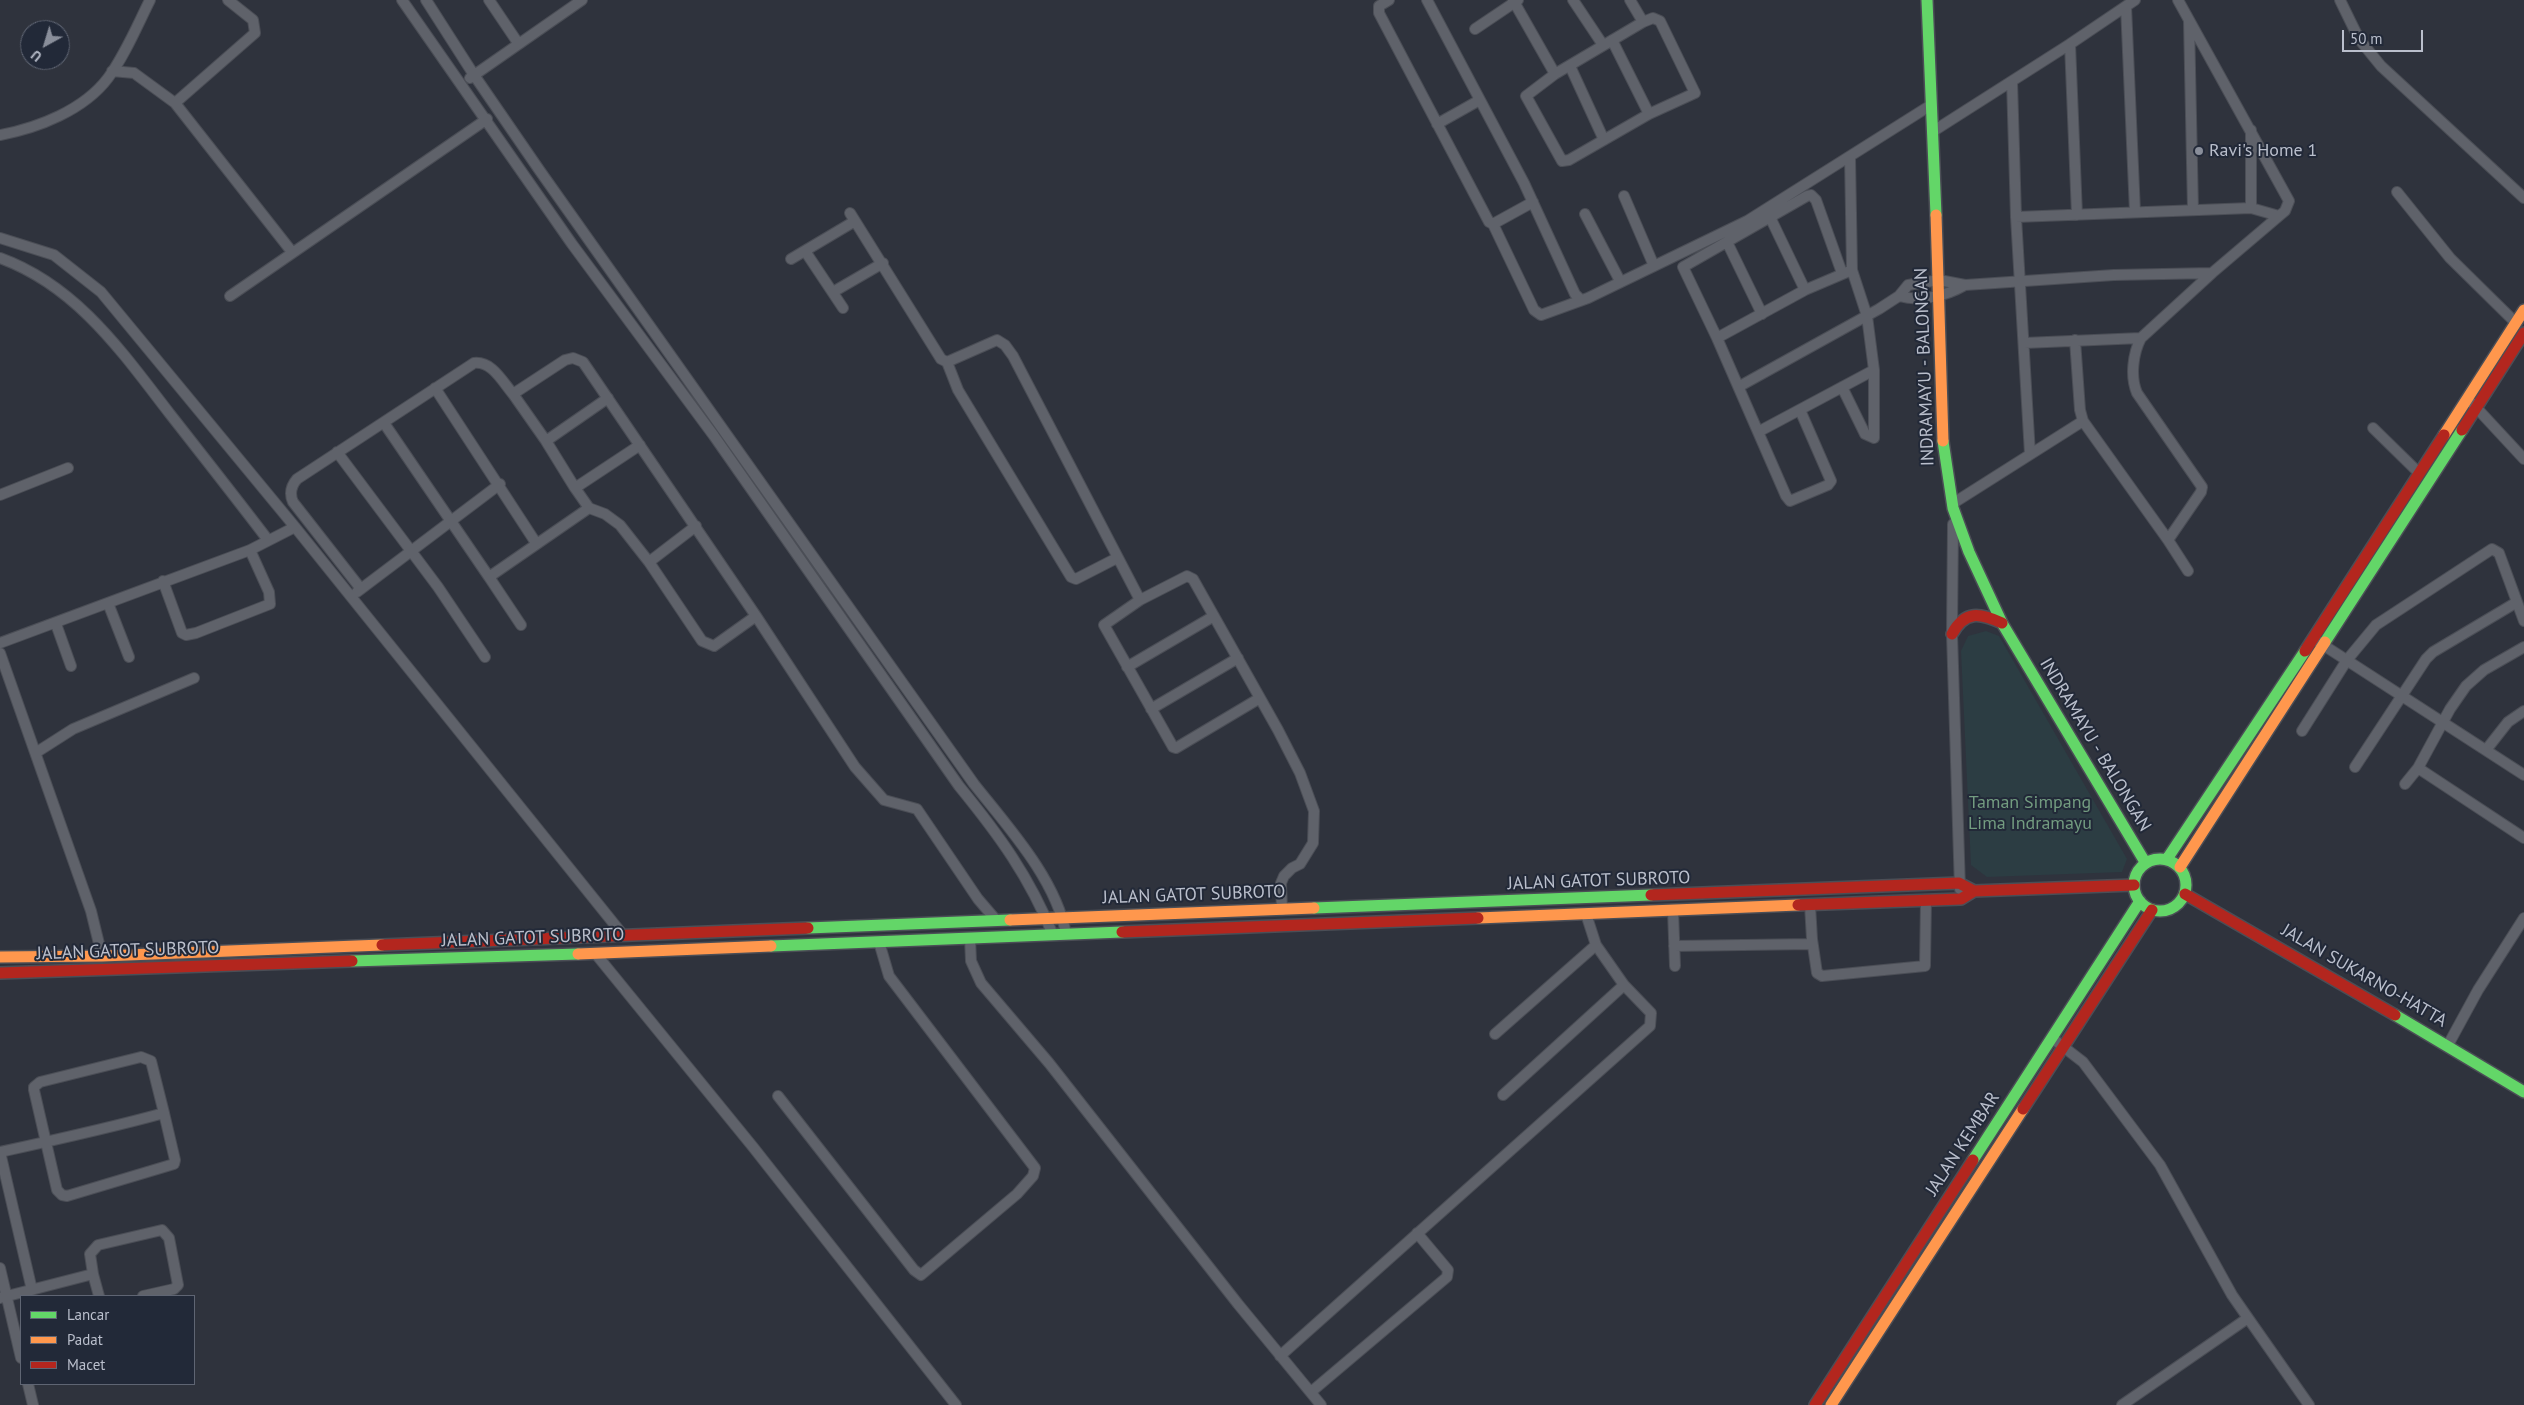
<!DOCTYPE html>
<style>
body{margin:0}
#map{position:relative;width:2524px;height:1405px;overflow:hidden;background:#2f333d;font-family:"PT Sans",sans-serif}
canvas{display:block}
.legend{position:absolute;left:20px;top:1295px;width:175px;height:90px;box-sizing:border-box;background:#222938;border:1px solid #5f6573;margin:0;padding:6px 9px;list-style:none;font-size:15px;color:#babfcc}
.legend li{display:flex;align-items:center;gap:10px;height:25px}
.legend b{width:25px;border:1px solid #5f6573}
.north{position:absolute;left:20px;top:20px;width:50px;height:50px;box-sizing:border-box;background:#222938;border:1px solid #5f6573;border-radius:50%;rotate:219deg;font-size:14px;font-weight:700;line-height:20px;text-align:center;color:#babfcc}
.north::after{content:'';display:block;margin:auto;width:18px;height:22px;background:#898e9a;clip-path:polygon(50% 0,100% 100%,50% 72%,0 100%)}
.scale{position:absolute;left:2342px;top:30px;width:81px;height:22px;box-sizing:border-box;border:2px solid #babfcc;border-top:0;padding-left:6px;font-size:15px;line-height:18px;white-space:nowrap;color:#babfcc;-webkit-text-stroke:4px #222938;paint-order:stroke}
</style>
<div id="map">
<canvas width="2524" height="1405"></canvas>
<ul class="legend">
<li><b style="height:6px;background:#63d668"></b>Lancar</li>
<li><b style="height:6px;background:#ff974d"></b>Padat</li>
<li><b style="height:6px;background:#b3261e"></b>Macet</li>
</ul>
<div class="north">U</div>
<div class="scale">50 m</div>
</div>
<script>
const c = document.querySelector('canvas').getContext('2d');
c.lineJoin = 'round';
function fill(path, color) { c.fillStyle = color; c.fill(path, 'evenodd'); }
function trace(path, color, width, dash) { c.strokeStyle = color; c.lineWidth = width; c.lineCap = dash ? 'butt' : 'round'; c.setLineDash(dash || []); c.stroke(path); }
function label(font, color, halo, rows, align = 'center') {
  c.font = font + ' "PT Sans",sans-serif'; c.lineWidth = 4; c.setLineDash([]); c.textBaseline = 'middle'; c.strokeStyle = halo; c.fillStyle = color; for (const [text, x, y, turn = 0] of rows) {
    c.save(); c.translate(x, y); c.rotate((+turn || 0) * Math.PI / 180); c.textAlign = isNaN(turn) ? turn : align; if (halo) c.strokeText(text, 0, 0); c.fillText(text, 0, 0); c.restore();
  }
}
fill(new Path2D(`
 M1986,631l13,5 128,223 -5,13 -135,5 -16,-12 -10,-214 7,-15z`), '#2c3d43');
const street = new Path2D(`
 M402,0l170,244 142,192 245,350c40,49 70,90 94,149
 M426,0l48,75 66,96 434,613c34,43 82,95 92,150
 M489,0l29,43
 M1389,0l-10,6v7l110,209 4,2 41,86 7,5 47,-17 159,-77 184,-116
 M1427,0l97,183 51,111 6,6
 M1513,0l42,74
 M1573,0l30,45
 M1630,0l13,22
 M2178,0l111,201 -4,10 -6,5 -28,-8v-78
 M2340,0l19,39 22,27 143,132
 M2126,6l9,206
 M1653,18l7,3 35,72 -46,21 -80,46 -7,1 -36,-65 29,-22 88,-52z
 M2189,21l4,189
 M1475,29l43,-29
 M1612,40l37,74
 M1570,66l34,74
 M112,71l22,2 41,30 117,149
 M470,78l112,-78
 M2012,81l4,136 14,237
 M175,103l80,-70 -2,-13 -25,-20
 M1437,124l41,-23
 M1932,132l138,-88
 M0,135c38,-7 84,-25 108,-57 17,-23 29,-52 42,-78
 M1850,157l2,113
 M2397,192l53,66 66,65
 M1624,196l30,70
 M850,213l91,146 6,3 50,-22 8,5 8,11 127,244 47,-24 6,3 85,151 22,43 14,38 -1,32 -13,21 -8,4 -8,8 -3,7 1,27
 M1585,214l35,67
 M2077,215l-7,-171 65,-44
 M1770,217l35,73
 M2016,217l235,-9
 M1493,224l40,-22
 M0,238l54,17 47,37 194,235 328,408
 M1727,242l35,72
 M805,251l38,57
 M0,258c77,28 122,94 170,156 33,42 66,84 98,126
 M791,259l64,-38
 M833,292l50,-29
 M230,296l257,-177
 M1899,296c22,6 47,0 66,-11
 M1717,338l-34,-71 124,-71 4,-1 5,5 26,73
 M2075,340l5,70 3,11 85,119
 M2024,343l117,-5
 M947,362l11,28 113,187 5,2 41,-21
 M1740,386l139,-77 20,-13 9,-11 31,-5 26,5 149,-10 98,-2 67,-57
 M1842,387l23,47 9,4v-68
 M435,388l101,155
 M513,394l33,47
 M2472,403l52,56
 M384,423l105,154 100,-69
 M2373,428l46,45
 M1758,432l116,-62 -7,-54 -15,-46 -47,20 -88,48 69,158 4,5 38,-16 3,-4 -31,-71
 M640,445l-65,43 14,20 16,6 15,11 29,37
 M337,452l101,135 47,70
 M575,488l-29,-47 62,-43
 M0,495l68,-27
 M1952,504l131,-83
 M1953,524l-1,110 8,255
 M696,526l-47,36 53,79 12,5 42,-30
 M2188,571l-20,-31 33,-48 1,-5 -65,-94c-7,-16 -4,-40 4,-55l71,-65
 M489,577l32,48
 M163,581l19,52 4,2 10,-2 74,-29 -1,-12 -19,-42
 M361,589l-68,-87c-4,-9 -2,-16 4,-23l177,-116c18,-2 28,18 39,31l52,-34 8,-2 10,4 173,254 99,151 29,33 33,9 61,90 18,21
 M357,592l143,-108
 M1140,600l-36,25 69,122 3,1 84,-50
 M108,603l21,54
 M56,624l15,42
 M2317,641l207,134
 M0,643l250,-93 45,-23
 M0,653l91,258 11,45
 M1127,667l87,-51
 M1151,709l87,-51
 M2302,731l45,-71 29,-35 116,-76 7,4 25,68
 M2486,750l22,-28 16,-11
 M37,752l36,-23 121,-51
 M2355,767l71,-108 7,-7 84,-50
 M2418,768l106,70
 M2405,784l13,-16 32,-59 16,-23 18,-16 40,-23
 M1810,905l2,34 5,34 5,3 103,-10 1,-66
 M1673,910l2,56
 M970,938l1,23 10,22 68,80 189,241 83,101
 M1674,946l138,-2
 M595,953l158,194 203,258
 M1495,1034l101,-89
 M2052,1038l31,24 77,103 72,130 16,23 -126,87
 M2448,1045l30,-55 46,-72
 M1503,1095l121,-110
 M778,1096l136,174 7,5 96,-81 16,-18 2,-8 -146,-192 -10,-34
 M0,1152c55,-12 110,-24 164,-39l-13,-52 -10,-4 -101,25 -6,5v3l23,100 5,5 5,1 107,-32 1,-4 -11,-47
 M0,1152l32,138
 M0,1268l21,90
 M93,1274l-3,-20 8,-9 64,-15 7,8 9,47 -4,4 -31,7
 M0,1298l93,-24 6,22
 M2248,1318l61,87
 M1280,1356l370,-330 1,-13 -27,-28 -28,-40 -10,-31
 M28,1384l5,21
 M1311,1392l136,-115 1,-7 -31,-37`);
const fast = new Path2D(`
 M1927,0l9,215
 M1943,441l10,67 16,44 33,71 143,239
 M2325,642l137,-212
 M2134 885a26 26 0 1 1 52 0a26 26 0 1 1-52 0Z
 M2167,859l138,-208
 M1314,908l337,-13
 M808,928l202,-8
 M771,946l351,-14
 M352,961l226,-7
 M2395,1015l129,77
 M1973,1160l167,-259`);
const slow = new Path2D(`
 M1936,215l7,226
 M2444,435l80,-125
 M2180,867l145,-225
 M1478,918l320,-13
 M1010,920l304,-12
 M578,954l193,-8
 M0,957l102,-1 280,-11
 M1831,1405l192,-296`);
const jam = new Path2D(`
 M2462,430l62,-97
 M1952,634c13,-24 28,-21 50,-11
 M2305,651l139,-216
 M2185,894l210,121
 M1651,895l308,-12 15,8 160,-6
 M1798,905l163,-6 13,-8
 M1122,932l356,-14
 M382,945l426,-17
 M0,973l352,-12
 M2023,1109l129,-199
 M1815,1405l158,-245`);
trace(street, '#4b4e56', 12);
trace(fast, '#4b4e56', 14);
trace(slow, '#4b4e56', 14);
trace(jam, '#4b4e56', 14);
trace(street, '#5f626a', 10);
trace(fast, '#63d668', 11);
trace(slow, '#ff974d', 11);
trace(jam, '#b3261e', 11);
for (const [x, y, r, color] of [
 [2199,151,5,"#898e9a"]
]) { const dot = new Path2D(); dot.arc(x, y, r, 0, 2 * Math.PI); c.fillStyle = color; c.fill(dot); trace(dot, '#222938', 2); }
label('18px', '#babfcc', '#222938', [
 ["Ravi's Home 1",2209,151]
], 'left');
label('18px', '#babfcc', '#222938', [
 ["INDRAMAYU - BALONGAN",1925,367,-92],
 ["INDRAMAYU - BALONGAN",2095,745,59],
 ["JALAN GATOT SUBROTO",1599,881,-2],
 ["JALAN GATOT SUBROTO",1194,895,-2],
 ["JALAN GATOT SUBROTO",533,938,-2],
 ["JALAN GATOT SUBROTO",128,951,-2],
 ["JALAN SUKARNO-HATTA",2364,976,30],
 ["JALAN KEMBAR",1963,1144,-57]
]);
label('18px', '#739c80', '#222938', [
 ["Taman Simpang",2030,803],
 ["Lima Indramayu",2030,824]
]);
</script>
